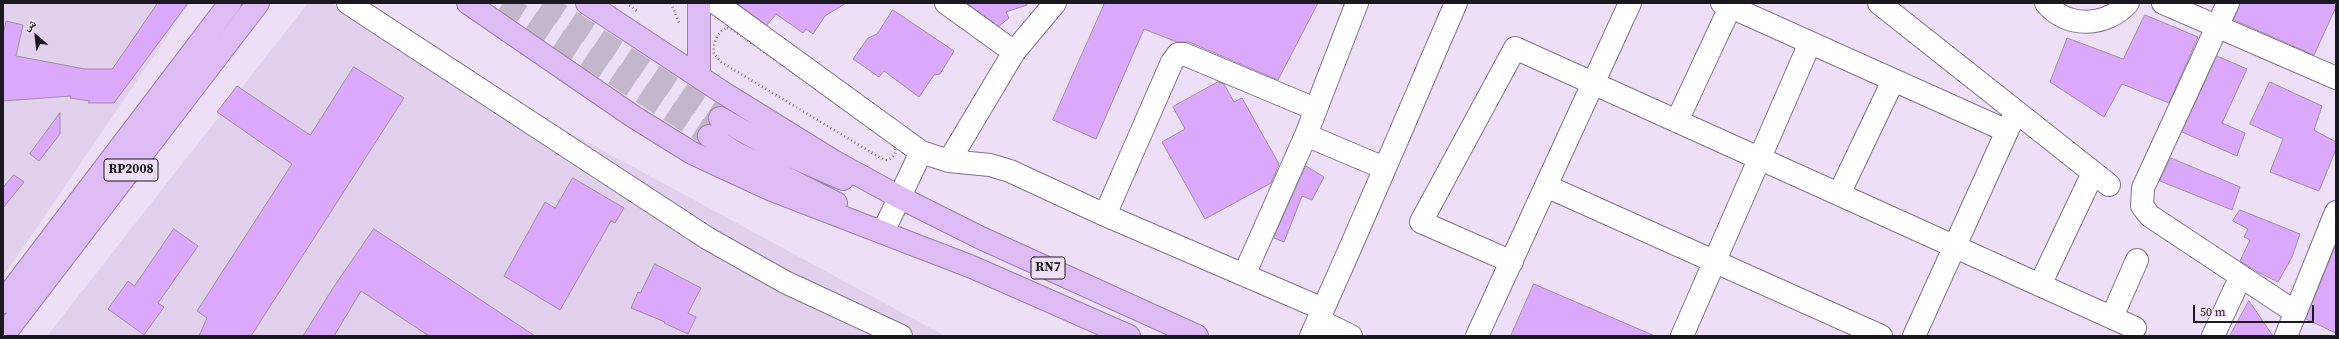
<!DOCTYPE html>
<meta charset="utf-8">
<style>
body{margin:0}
#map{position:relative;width:2339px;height:339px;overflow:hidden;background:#ede0f6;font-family:"Source Serif 4","Noto Naskh Arabic",serif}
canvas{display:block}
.frame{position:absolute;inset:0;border:4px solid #1d1920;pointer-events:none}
.north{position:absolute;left:16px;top:16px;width:40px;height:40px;-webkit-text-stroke:3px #ede0f6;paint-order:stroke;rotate:332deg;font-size:11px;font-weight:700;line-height:16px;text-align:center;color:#1d1920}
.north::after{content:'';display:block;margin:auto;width:14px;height:18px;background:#1d1920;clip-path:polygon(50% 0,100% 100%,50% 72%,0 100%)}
.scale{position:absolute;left:2193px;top:305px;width:121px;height:18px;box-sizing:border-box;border:2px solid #1d1920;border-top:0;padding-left:5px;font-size:12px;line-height:14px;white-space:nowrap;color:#1d1920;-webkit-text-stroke:3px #ede0f6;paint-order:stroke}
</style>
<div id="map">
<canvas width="2339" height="339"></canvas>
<div class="frame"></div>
<div class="north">ش</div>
<div class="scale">50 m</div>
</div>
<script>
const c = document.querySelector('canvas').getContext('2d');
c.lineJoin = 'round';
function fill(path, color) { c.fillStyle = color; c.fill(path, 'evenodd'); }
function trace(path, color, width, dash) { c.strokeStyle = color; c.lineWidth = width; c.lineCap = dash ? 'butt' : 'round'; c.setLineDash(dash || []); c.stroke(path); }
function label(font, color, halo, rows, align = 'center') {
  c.font = font + ' "Source Serif 4",serif'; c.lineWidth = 3; c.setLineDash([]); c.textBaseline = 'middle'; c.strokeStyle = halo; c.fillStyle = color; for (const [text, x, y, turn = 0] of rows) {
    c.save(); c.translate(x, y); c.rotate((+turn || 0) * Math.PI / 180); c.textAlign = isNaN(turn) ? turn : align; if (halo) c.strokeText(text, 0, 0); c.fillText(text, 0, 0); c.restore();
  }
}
fill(new Path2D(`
 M3,3h187l-187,274z
 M308,3h23l614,333h-898z`), '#e1d1ed');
const building = new Path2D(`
 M158,3h30l-74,100h-26l2,-2 -20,-3 1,-2 -68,5v-66l3,-14 17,4 -7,31 69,13h27z
 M737,3h109l-21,13 -12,18 -7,-5 -3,4 -27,-19 -9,11z
 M967,3h60v2l-21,7 3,6 -10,8z
 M1105,3h213l-40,77 -89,-38h-12l-33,-13 -48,110 -43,-19z
 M2240,3h96v4l-22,48 -80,-35z
 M893,10l61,41 -14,23 -6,1 -15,22 -35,-26 -5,6 -26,-18 15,-21 9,-4z
 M2145,15l53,22 -29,66 -47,-19 -18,33 -54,-35 17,-44 56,21z
 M2217,56l30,13 -25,54 23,10 -8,23 -55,-24z
 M354,67l50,31 -153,238h-52l8,-18 -10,-7 95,-147 -75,-52 20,-26 73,49z
 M1218,82l6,2 10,18 8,-4 37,66 -8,19 -66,36 -43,-77 23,-13 -12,-22z
 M2270,82l52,24 -8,24 22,12v7l-17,42 -49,-19 13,-33 -33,-15z
 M60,113v21l-21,27 -9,-7z
 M2171,158l69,29 -8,23 -72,-29z
 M1306,166l18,11 -12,23 -10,-4 -18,46 -10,-4z
 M14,175l10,7 -21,26v-20z
 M573,178l51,30 -9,15 -4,-2 -51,89 -56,-34 41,-74 10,6z
 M2240,210l60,24 -8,23 -14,25 -20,-10 -18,-11 10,-21 -6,-3 4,-8 -15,-8z
 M174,229l24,17 -40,57 6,4 -20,28 -36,-26 20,-28 6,5z
 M374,229l161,107h-106l-68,-45 -27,45h-31l30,-48z
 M2336,245v88l-30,-14z
 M655,264l46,24 -13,25 8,4 -8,17 -24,-11 1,-1 -34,-14 7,-16 2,1z
 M1534,284l121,52h-144z
 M2249,301l24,35h-43z`);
fill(building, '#dba9fb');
trace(building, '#9d91a5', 1);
trace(new Path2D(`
 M503,3l206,133
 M543,3l177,115`), '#c3b8cb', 22, [22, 11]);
const minor = new Path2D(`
 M348,3l359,235 78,44 116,54
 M716,3l205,149 28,9 41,4 20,6 95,44 218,94
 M946,3l68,49
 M1722,3l285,128
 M1879,3l230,182
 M2046,3c21,26 60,24 82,0
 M2163,3l173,75
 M2228,3l-85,185 -1,18 8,10 145,96
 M1677,121l55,-118
 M1306,135l78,33
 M949,161l65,-109 41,-49
 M1546,186l335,150
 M1839,194l54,-113
 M1105,215l67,-153 6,-8h6l131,55
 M883,232l38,-80
 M1512,262l-91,-40 94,-174 620,280
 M1244,275l62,-140 51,-132
 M2040,285l53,-112
 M2112,317l25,-57
 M1318,320l33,16
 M1311,336c50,-110 97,-222 145,-333
 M1477,336l153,-333
 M1682,336l128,-293
 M1914,336l99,-218
 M2213,336l28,-60
 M2286,336l50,-124`);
const highway = new Path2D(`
 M468,3l166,114 58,36 80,37 200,77 157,69
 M587,3l135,89 113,70 64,35 82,41 216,98
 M699,3v74
 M720,118l57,32 66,29
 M709,136l25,16 102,51
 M3,302l227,-299
 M3,336l255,-333`);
trace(minor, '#817689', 24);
trace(highway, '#9a82aa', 24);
trace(new Path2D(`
 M626,3l11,8
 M671,3l9,22
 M727,28l6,2 160,114c6,8 1,16 -9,16l-163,-98 -7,-8c-2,-9 3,-23 13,-26z`), '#7e7684', 2.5, [1, 3]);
trace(minor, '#fff', 22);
trace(highway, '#ddbbf4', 22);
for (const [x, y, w] of [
 [131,170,54],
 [1048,268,34]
]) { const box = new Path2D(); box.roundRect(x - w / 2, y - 11, w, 22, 3); c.fillStyle = '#ede0f6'; c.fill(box); trace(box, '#1d1920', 1); }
label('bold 13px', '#1d1920', null, [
 ["RP2008",131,170],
 ["RN7",1048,268]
]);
</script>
